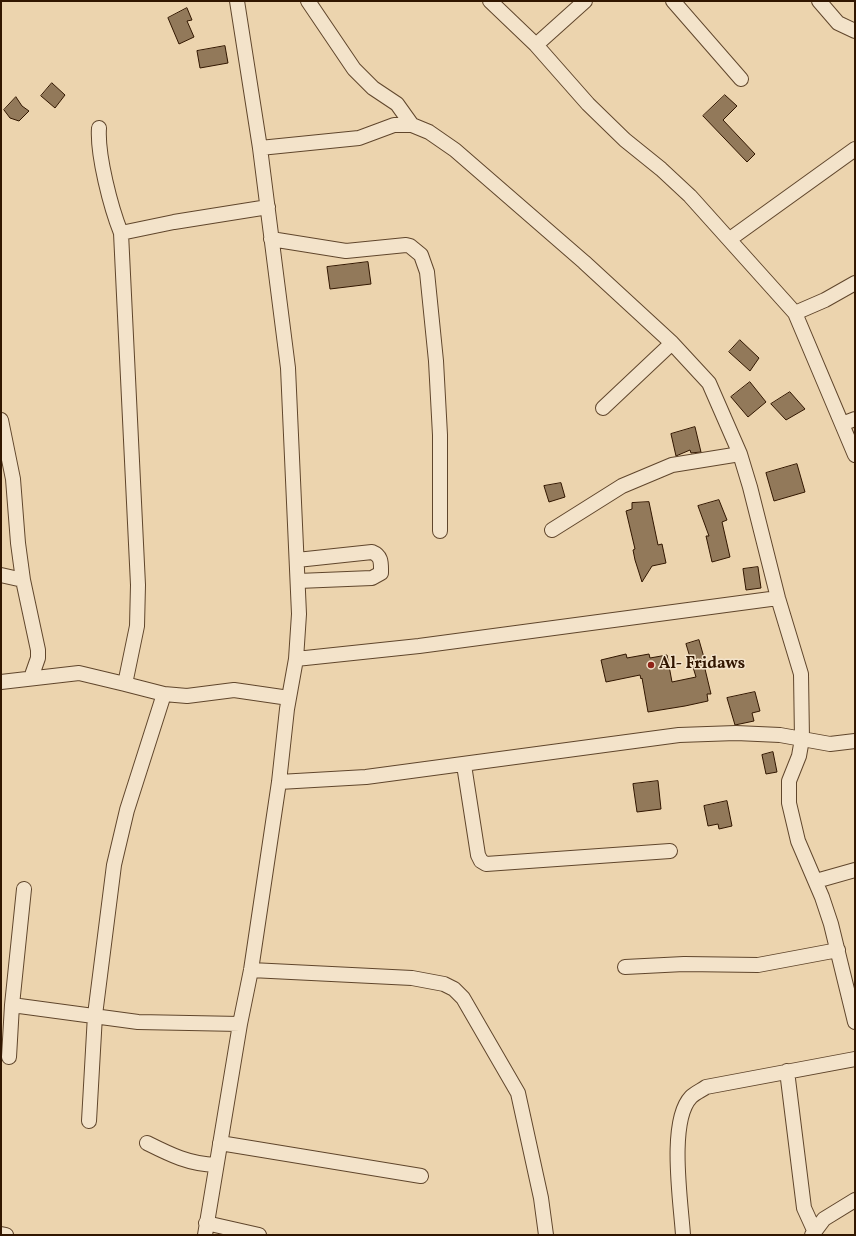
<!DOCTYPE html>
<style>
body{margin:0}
#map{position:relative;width:856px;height:1236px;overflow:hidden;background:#ecd4ae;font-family:Vollkorn,serif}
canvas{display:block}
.frame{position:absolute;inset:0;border:2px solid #311600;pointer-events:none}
</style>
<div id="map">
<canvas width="856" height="1236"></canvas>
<div class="frame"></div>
</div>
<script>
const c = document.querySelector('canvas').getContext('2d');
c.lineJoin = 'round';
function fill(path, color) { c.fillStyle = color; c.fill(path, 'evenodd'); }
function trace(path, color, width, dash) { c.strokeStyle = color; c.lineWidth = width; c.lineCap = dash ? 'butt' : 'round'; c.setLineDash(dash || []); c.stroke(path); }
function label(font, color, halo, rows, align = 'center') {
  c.font = font + ' Vollkorn,serif'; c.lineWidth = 3; c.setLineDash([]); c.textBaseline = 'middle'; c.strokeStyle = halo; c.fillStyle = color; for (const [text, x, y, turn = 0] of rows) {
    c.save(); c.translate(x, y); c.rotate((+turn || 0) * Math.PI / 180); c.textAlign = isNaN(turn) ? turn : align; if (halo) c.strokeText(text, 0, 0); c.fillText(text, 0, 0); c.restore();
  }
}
const building = new Path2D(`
 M187,8l5,12 -5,1 7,16 -15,7 -11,-26z
 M225,46l3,17 -28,5 -3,-17z
 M52,83l13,12 -10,13 -14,-12z
 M725,95l12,11 -14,14 32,34 -8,8 -44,-46z
 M16,97l6,9 7,5 -10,10 -9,-3 -6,-8z
 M368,262l3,22 -41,5 -3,-22z
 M740,340l19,18 -9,13 -21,-19z
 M750,382l16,20 -18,15 -17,-20z
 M790,392l15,17 -19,11 -15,-16z
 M695,427l6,25 -10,1 -1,-3 -14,6 -5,-22z
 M797,464l8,28 -31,9 -8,-28z
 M561,483l4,14 -16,5 -5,-16z
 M719,500l8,20 -5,2 8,35 -18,5 -6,-26h3l-11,-30z
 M649,502l9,43 4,-1 4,19 -14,3 -10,16 -7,-22 -2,-10 2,-1 -9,-38 6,-2v-6z
 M758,567l3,21 -15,2 -3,-21z
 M699,640l8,28 -2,1 6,25h-4l1,7 -23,5 -37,6 -6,-34 -1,1 -1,-4 -34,7 -5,-22 25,-6 1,4 22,-4 1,4 17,-3 5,27 24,-5 -10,-33z
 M755,692l5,19 -8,2 2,8 -19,4 -8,-27z
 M773,752l4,20 -11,2 -4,-19z
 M658,781l3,28 -24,3 -4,-28z
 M727,801l5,25 -13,3 -1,-5 -10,2 -4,-20z`);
fill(building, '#92795a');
trace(building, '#311600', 1);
const minor = new Path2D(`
 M308,1l46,68 19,19 24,16 15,21
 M490,1l46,44 52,59 37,36 36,29 29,27 105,117 60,142
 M673,1l68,78
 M819,1l19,22 17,8
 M536,45l49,-44
 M99,128c-2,27 12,80 22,105
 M260,148l99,-10 35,-13h18l17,7 26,18 129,112 88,81 37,40 31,71 10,33 28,111 23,76 1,65 -3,17 -10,25v22l9,38 24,56 9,27 24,98
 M271,239l75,12 60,-6 4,1 11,9 6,17 9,89 4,74v96
 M730,239l125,-90
 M795,313l30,-13 30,-17
 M603,408l69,-65
 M1,420l12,59 5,64 5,37 15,70v8l-7,20
 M842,424l13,-5
 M552,530l70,-44 50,-21 68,-11
 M297,560l75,-8c10,4 9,11 9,21l-9,5 -74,3
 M1,575l22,5
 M296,659l123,-13 359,-48
 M1,682l78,-9 46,11 12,-58 1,-41 -17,-352 53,-11 94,-15
 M125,684l39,10 23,2 47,-6 55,8
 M464,765l14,90 3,6 5,3 184,-13
 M279,782l87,-5 313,-42 57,-2 44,2 50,9 25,-3
 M816,881l39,-11
 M24,889l-12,116 126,17 102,2
 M625,967l59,-3 74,1 80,-15
 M251,970l161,8 32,6 10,5 9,9 55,95 23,105 5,37
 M9,1057l3,-52
 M787,1071l17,137 10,22
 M89,1121l6,-106 19,-150 13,-55 37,-116
 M147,1143c24,12 42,21 69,22
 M220,1143l201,33
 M206,1223l53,12
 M1,1234l5,1
 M205,1235l35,-211 11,-54 28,-188 8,-73 9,-50 3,-45 -11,-246 -28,-220 -23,-147
 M683,1235c-2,-32 -15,-114 8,-138 4,-4 11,-7 15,-10l149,-28
 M812,1235l12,-16 31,-19`);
trace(minor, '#60462c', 16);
trace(minor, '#f3e3ca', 14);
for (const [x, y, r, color] of [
 [651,665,4,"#8f2418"]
]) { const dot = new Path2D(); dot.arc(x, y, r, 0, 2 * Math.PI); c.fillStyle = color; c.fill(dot); trace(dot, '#f3e3ca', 1.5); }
label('bold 16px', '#311600', '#f3e3ca', [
 ["Al- Fridaws",659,665]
], 'left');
</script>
